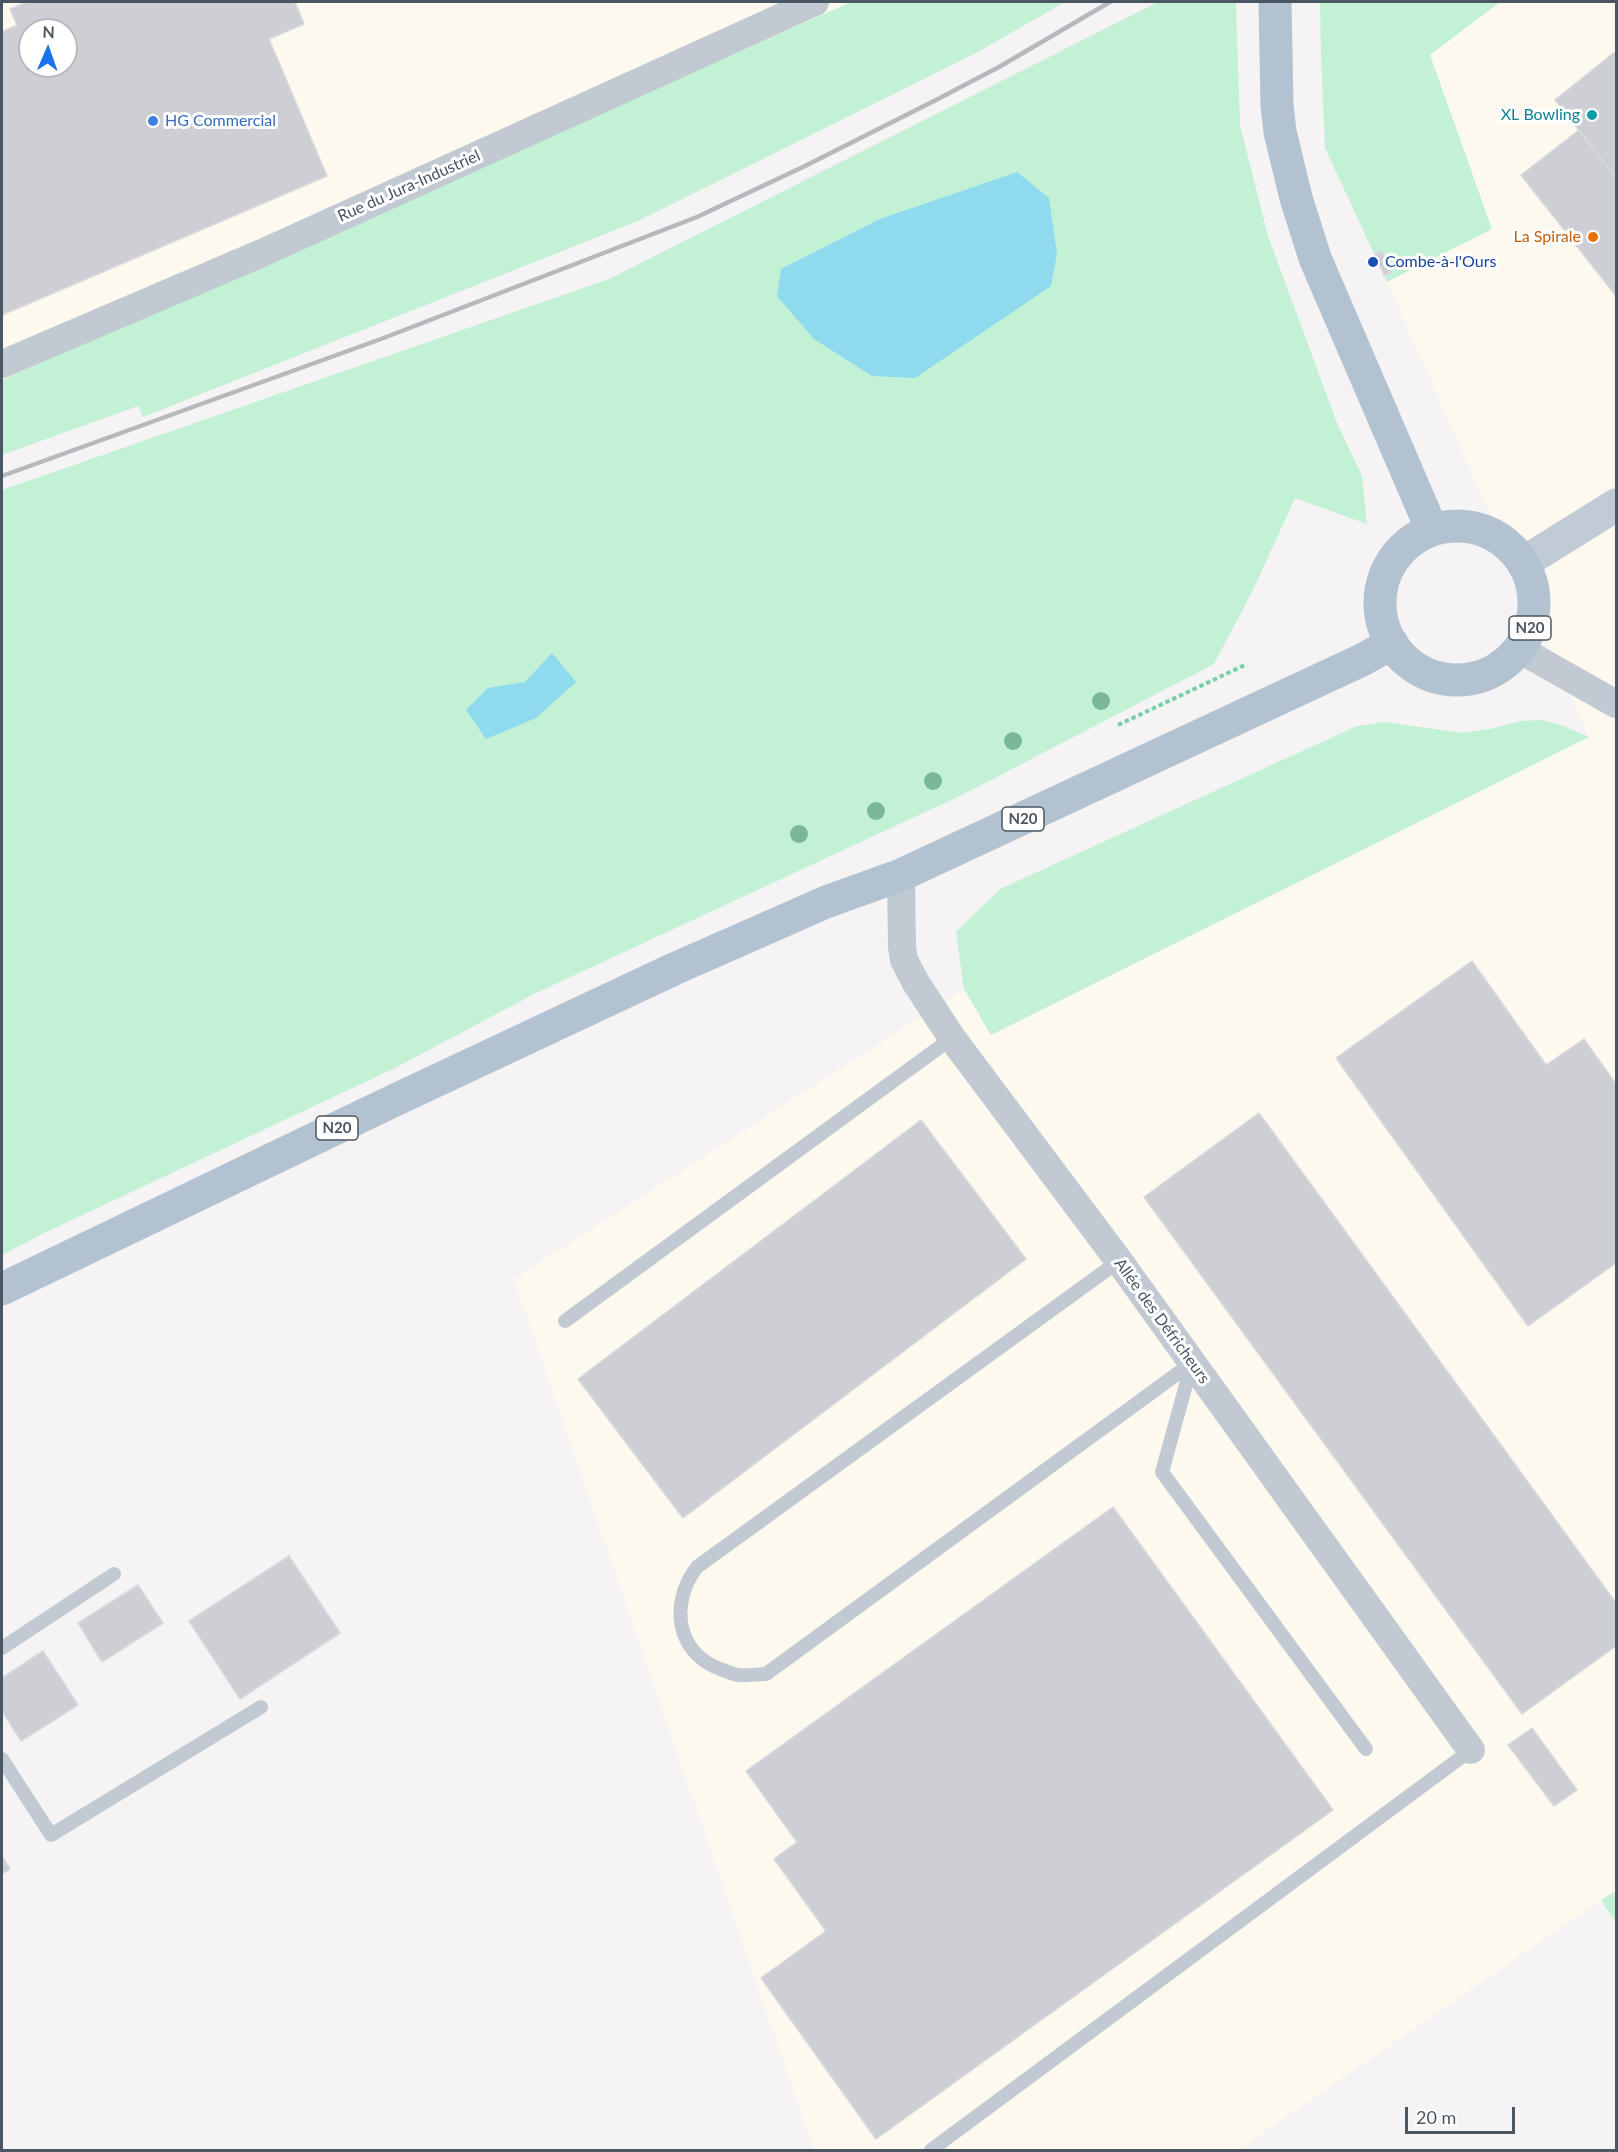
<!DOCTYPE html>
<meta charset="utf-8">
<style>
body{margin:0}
#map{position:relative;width:1618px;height:2152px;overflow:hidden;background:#f5f3f3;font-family:Lato,sans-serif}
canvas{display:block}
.frame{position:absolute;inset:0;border:3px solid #4a5661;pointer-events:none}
.north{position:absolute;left:18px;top:18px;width:60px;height:60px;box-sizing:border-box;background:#fff;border:2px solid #b7bbc0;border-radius:50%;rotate:2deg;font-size:16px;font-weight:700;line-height:24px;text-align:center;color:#4a5661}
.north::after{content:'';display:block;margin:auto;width:21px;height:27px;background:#1a73e8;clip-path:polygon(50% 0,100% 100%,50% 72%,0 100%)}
.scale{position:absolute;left:1405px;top:2107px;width:110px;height:27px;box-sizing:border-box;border:3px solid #4a5661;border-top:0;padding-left:8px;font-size:18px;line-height:21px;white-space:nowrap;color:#4a5661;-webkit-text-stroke:4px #fff;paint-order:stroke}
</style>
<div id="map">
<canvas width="1618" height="2152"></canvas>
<div class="frame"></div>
<div class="north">N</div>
<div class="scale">20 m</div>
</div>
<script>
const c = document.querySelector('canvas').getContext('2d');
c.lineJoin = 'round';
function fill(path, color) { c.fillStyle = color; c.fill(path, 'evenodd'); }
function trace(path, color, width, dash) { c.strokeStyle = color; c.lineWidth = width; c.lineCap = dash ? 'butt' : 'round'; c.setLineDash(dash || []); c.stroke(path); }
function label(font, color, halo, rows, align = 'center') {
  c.font = font + ' Lato,sans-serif'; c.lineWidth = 6; c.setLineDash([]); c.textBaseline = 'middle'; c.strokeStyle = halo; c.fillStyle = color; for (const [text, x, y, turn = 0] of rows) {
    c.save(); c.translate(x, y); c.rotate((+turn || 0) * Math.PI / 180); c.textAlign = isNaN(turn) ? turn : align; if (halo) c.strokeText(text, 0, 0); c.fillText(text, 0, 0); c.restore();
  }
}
fill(new Path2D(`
 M2,2h849l-849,378zM30,30h36v36h-36z
 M1500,2h116v1889l-15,9 -363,250h-424l-300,-871 450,-290 27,46 598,-298 -202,-455 105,-53 -62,-174z`), '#fdf9ef');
fill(new Path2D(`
 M851,2h214l-91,52 -336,167 -495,196 -5,-11 -136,49v-75z
 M1158,2h78l4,123 28,111 69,187 25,53 5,48 -72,-26 -41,90 -40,76 -250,130 -428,199 -141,75 -355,167 -38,20v-765l607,-211z
 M1320,2h180l-70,53 62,174 -105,53 -62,-134 -4,-92z
 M1541,720l20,5 28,12 -598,298 -27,-46 -8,-57 44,-43 357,-163 28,-4 78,11 32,-5 25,-7z
 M1616,1891v32l-15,-23z`), '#c3f1d5');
fill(new Path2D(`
 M1017,172l32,26 8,56 -6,32 -136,92 -43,-2 -58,-37 -37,-43 4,-27 99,-50z
 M552,653l24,29 -40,36 -50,21 -20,-29 22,-22 37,-6z`), '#90daee');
const building = new Path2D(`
 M27,2h268l9,22 -35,15 58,137 -325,139v-283l15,-7 -7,-16zM30,30h36v36h-36z
 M1616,51v127l-61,-78z
 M1579,130l37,48v118l-95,-121z
 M1382,251l9,22 -7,2 -9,-21z
 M1472,961l74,104 38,-26 32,45v179l-88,63 -192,-268z
 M1259,1113l357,490v43l-94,68 -378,-517z
 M921,1120l105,139 -343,259 -105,-139z
 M1113,1507l220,303 -457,329 -115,-161 65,-47 -52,-72 23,-17 -51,-71z
 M289,1556l51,77 -100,66 -51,-78z
 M138,1585l25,38 -61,39 -24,-39z
 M43,1651l35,54 -57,36 -19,-30v-33z
 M1532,1728l45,62 -23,16 -46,-61z
 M2,1856l8,13 -8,5z`);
fill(building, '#cdcfd5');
trace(building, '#d7d9de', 1.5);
trace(new Path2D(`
 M1118,725l129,-61`), '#7ad0a6', 4, [4.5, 3]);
trace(new Path2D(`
 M1119,1261l-422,306c-27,35 -22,85 23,102 6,2 12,5 18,6 9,1 19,-1 28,-1l426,-311
 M565,1321l387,-283
 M1192,1363l-30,109 204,277
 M2,1648l112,-74
 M2,1759l49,76 210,-128
 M931,2150l540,-400`), '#c1cad2', 14);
trace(new Path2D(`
 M2,364l260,-111 553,-251
 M1519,649l97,55
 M901,875l1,72 2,13 12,23 36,55 167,223 352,489`), '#c1cad2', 28);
trace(new Path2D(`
 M1523,563l93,-58`), '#c1cbd6', 33);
trace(new Path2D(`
 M1275,2l2,103 3,27 16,66 19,60 117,272
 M1380 603a77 77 0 1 1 154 0a77 77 0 1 1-154 0Z
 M2,1289l391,-188 281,-132 152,-67 75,-27 463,-216 28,-16`), '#b3c2d1', 33);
trace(new Path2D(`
 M2,476l379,-137 316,-122 108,-51 131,-66 63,-33 111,-65`), '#b5b8bd', 4.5);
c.fillStyle = '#7bb799';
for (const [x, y] of [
 [1101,701],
 [1013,741],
 [933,781],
 [876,811],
 [799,834]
]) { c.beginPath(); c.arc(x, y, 9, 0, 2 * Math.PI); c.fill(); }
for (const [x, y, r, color] of [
 [1592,115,6,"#0f9aa8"],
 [153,121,6,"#3f7fe0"],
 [1593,237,6,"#e8710a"],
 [1373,262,6,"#1a4fb4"]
]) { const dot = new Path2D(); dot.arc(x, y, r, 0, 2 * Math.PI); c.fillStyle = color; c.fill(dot); trace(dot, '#fff', 2); }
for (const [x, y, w] of [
 [1530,628,42],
 [1023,819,42],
 [337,1128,42]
]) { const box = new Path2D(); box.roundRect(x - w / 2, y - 12, w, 24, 4.5); c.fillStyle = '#fff'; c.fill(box); trace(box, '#4a5661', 1.5); }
label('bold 15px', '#4a5661', null, [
 ["N20",1530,628],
 ["N20",1023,819],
 ["N20",337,1128]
]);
label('16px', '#0d838f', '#fff', [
 ["XL Bowling",1580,115]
], 'right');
label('16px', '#366cbe', '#fff', [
 ["HG Commercial",165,121]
], 'left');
label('16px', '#4a5661', '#fff', [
 ["Rue du Jura-Industriel",409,186,-24],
 ["Allée des Défricheurs",1162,1321,54]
]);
label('16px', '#c56008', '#fff', [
 ["La Spirale",1581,237]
], 'right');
label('16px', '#164399', '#fff', [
 ["Combe-à-l'Ours",1385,262]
], 'left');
</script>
